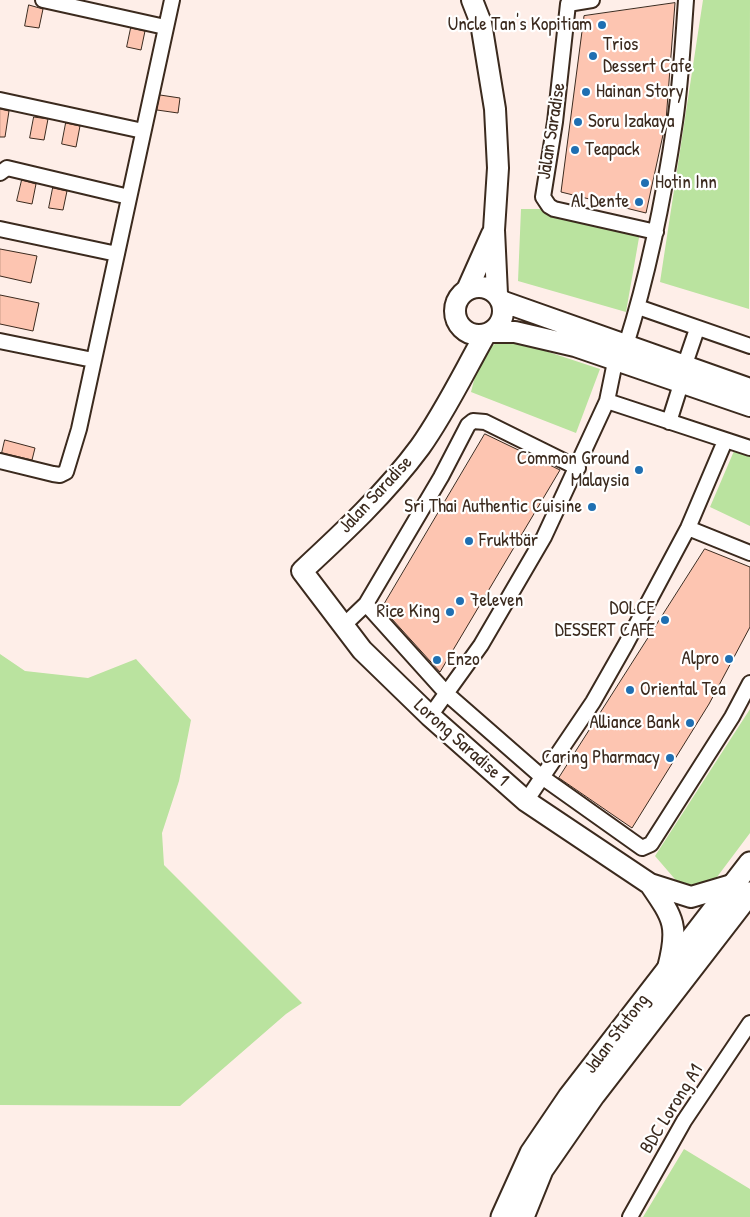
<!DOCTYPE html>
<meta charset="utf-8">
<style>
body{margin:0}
canvas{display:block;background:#feeee8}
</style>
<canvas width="750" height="1217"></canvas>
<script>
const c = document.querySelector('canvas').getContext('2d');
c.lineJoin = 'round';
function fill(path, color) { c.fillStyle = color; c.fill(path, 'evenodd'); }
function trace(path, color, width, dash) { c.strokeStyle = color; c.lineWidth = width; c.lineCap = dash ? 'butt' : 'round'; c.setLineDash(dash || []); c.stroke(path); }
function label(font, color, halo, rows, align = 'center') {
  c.font = font + ' "Patrick Hand",sans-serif'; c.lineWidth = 4.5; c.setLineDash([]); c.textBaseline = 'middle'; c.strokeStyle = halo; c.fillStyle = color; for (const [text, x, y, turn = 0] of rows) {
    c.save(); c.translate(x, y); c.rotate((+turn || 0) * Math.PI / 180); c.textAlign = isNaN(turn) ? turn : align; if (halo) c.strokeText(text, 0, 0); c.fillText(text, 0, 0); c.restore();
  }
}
fill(new Path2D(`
 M703,0h47l-1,309 -89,-27z
 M521,209h26l93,23 -14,80 -108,-31z
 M503,337l97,32 -24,64 -105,-41 9,-35z
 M737,444l13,10v72l-40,-19z
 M0,654l25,17 63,7 48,-19 55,61 -12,61 -17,52 2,32 138,138 -16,11 -106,92 -180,-1z
 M750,709v124l-33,44 -18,11 -19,-3 -25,-29z
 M684,1149l66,40v28h-107z`), '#bae39f');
const building = new Path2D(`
 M675,3l-9,118 -20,92 -85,-21 23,-176z
 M29,5l14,4 -4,19 -14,-2z
 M131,28l14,3 -4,19 -14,-3z
 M160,95l20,3 -2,15 -21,-3z
 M0,109l9,2 -4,26h-5z
 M34,117l14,2 -4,21 -14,-2z
 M66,123l14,3 -4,21 -14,-3z
 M22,180l14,4 -4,20 -15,-3z
 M53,188l14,3 -4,19 -14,-2z
 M0,249l37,7 -6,27 -31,-7z
 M0,295l39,8 -6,28 -33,-7z
 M485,434l75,36 -120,202 -58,-64z
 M5,440l30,8 -3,12 -30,-7z
 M705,549l45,18v60l-41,77 -77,124 -73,-50z`);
fill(building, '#fdc5b1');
trace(building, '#3b2a1e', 1);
const street = new Path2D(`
 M43,0l122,27
 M592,0l-24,4 -13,118 -12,75 6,9 5,3 102,23
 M0,100l143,31
 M0,173l7,-5 122,29
 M0,229l117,25
 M638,307l112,39
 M0,341l93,19
 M626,345c23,-73 38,-148 49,-223 6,-40 8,-82 11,-122
 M684,367l13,-38
 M607,401l143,47
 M669,422l12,-38
 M0,461l53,13 7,1 6,-3 13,-43 93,-429
 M688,528l62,25
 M366,604l81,90 95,83 100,71 9,-4 81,-127 18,-34
 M343,626l23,-22 75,-127 27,-52 5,-4 12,1 93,46
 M430,716l51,-71 63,-108 63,-136 8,-39
 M526,801l67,-99 33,-58 62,-116 37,-87
 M630,1217l54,-96 66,-98`);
const secondary = new Path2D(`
 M472,0l9,23 14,86 3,59 -4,62 3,64
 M455 311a24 24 0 1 1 48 0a24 24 0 1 1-48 0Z
 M467,290l25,-56
 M501,301l249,88
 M491,332h24l60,14 175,60
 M485,335c-21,37 -40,77 -65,112 -34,46 -76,85 -118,124l60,79 68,66 96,85 124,83 41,13 44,-13
 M650,884c24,35 29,42 18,84`);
const primary = new Path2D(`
 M502,1217l29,-64 38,-56 181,-234
 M523,1217l19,-47 52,-75 156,-202`);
trace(street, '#3b2a1e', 18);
trace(secondary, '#3b2a1e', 24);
trace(primary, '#3b2a1e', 25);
trace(street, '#fff', 14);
trace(secondary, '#fff', 20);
trace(primary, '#fff', 21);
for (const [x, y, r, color] of [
 [602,25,5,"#1f6fb2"],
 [593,56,5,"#1f6fb2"],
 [586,92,5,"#1f6fb2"],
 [578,122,5,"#1f6fb2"],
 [575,150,5,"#1f6fb2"],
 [645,183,5,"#1f6fb2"],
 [639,202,5,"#1f6fb2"],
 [639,470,5,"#1f6fb2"],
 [592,507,5,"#1f6fb2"],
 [469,541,5,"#1f6fb2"],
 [460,601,5,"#1f6fb2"],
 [450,612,5,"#1f6fb2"],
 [665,620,5,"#1f6fb2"],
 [729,659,5,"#1f6fb2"],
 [437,660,5,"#1f6fb2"],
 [630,690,5,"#1f6fb2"],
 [690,723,5,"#1f6fb2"],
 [670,758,5,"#1f6fb2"]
]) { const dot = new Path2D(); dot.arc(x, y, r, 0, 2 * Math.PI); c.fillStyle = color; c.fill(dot); trace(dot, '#fff', 2); }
label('19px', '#3b2a1e', '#fff', [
 ["Uncle Tan's Kopitiam",592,25],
 ["Trios",603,45,"left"],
 ["Dessert Cafe",603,67,"left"],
 ["Hainan Story",596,92,"left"],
 ["Soru Izakaya",588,122,"left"],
 ["Teapack",585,150,"left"],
 ["Hotin Inn",655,183,"left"],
 ["Al Dente",629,202],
 ["Common Ground",629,459],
 ["Malaysia",629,481],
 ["Sri Thai Authentic Cuisine",582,507],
 ["Fruktbär",479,541,"left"],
 ["7eleven",470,601,"left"],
 ["DOLCE",655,609],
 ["DESSERT CAFE",655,631],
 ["Rice King",440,612],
 ["Alpro",719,659],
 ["Enzo",447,660,"left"],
 ["Oriental Tea",640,690,"left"],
 ["Alliance Bank",680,723],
 ["Caring Pharmacy",660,758]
], 'right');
label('19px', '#3b2a1e', '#fff', [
 ["Jalan Saradise",552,131,-81],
 ["Jalan Saradise",376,495,-47],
 ["Lorong Saradise 1",461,743,42],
 ["Jalan Stutong",617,1034,-53],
 ["BDC Lorong A1",672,1109,-58]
]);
</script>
